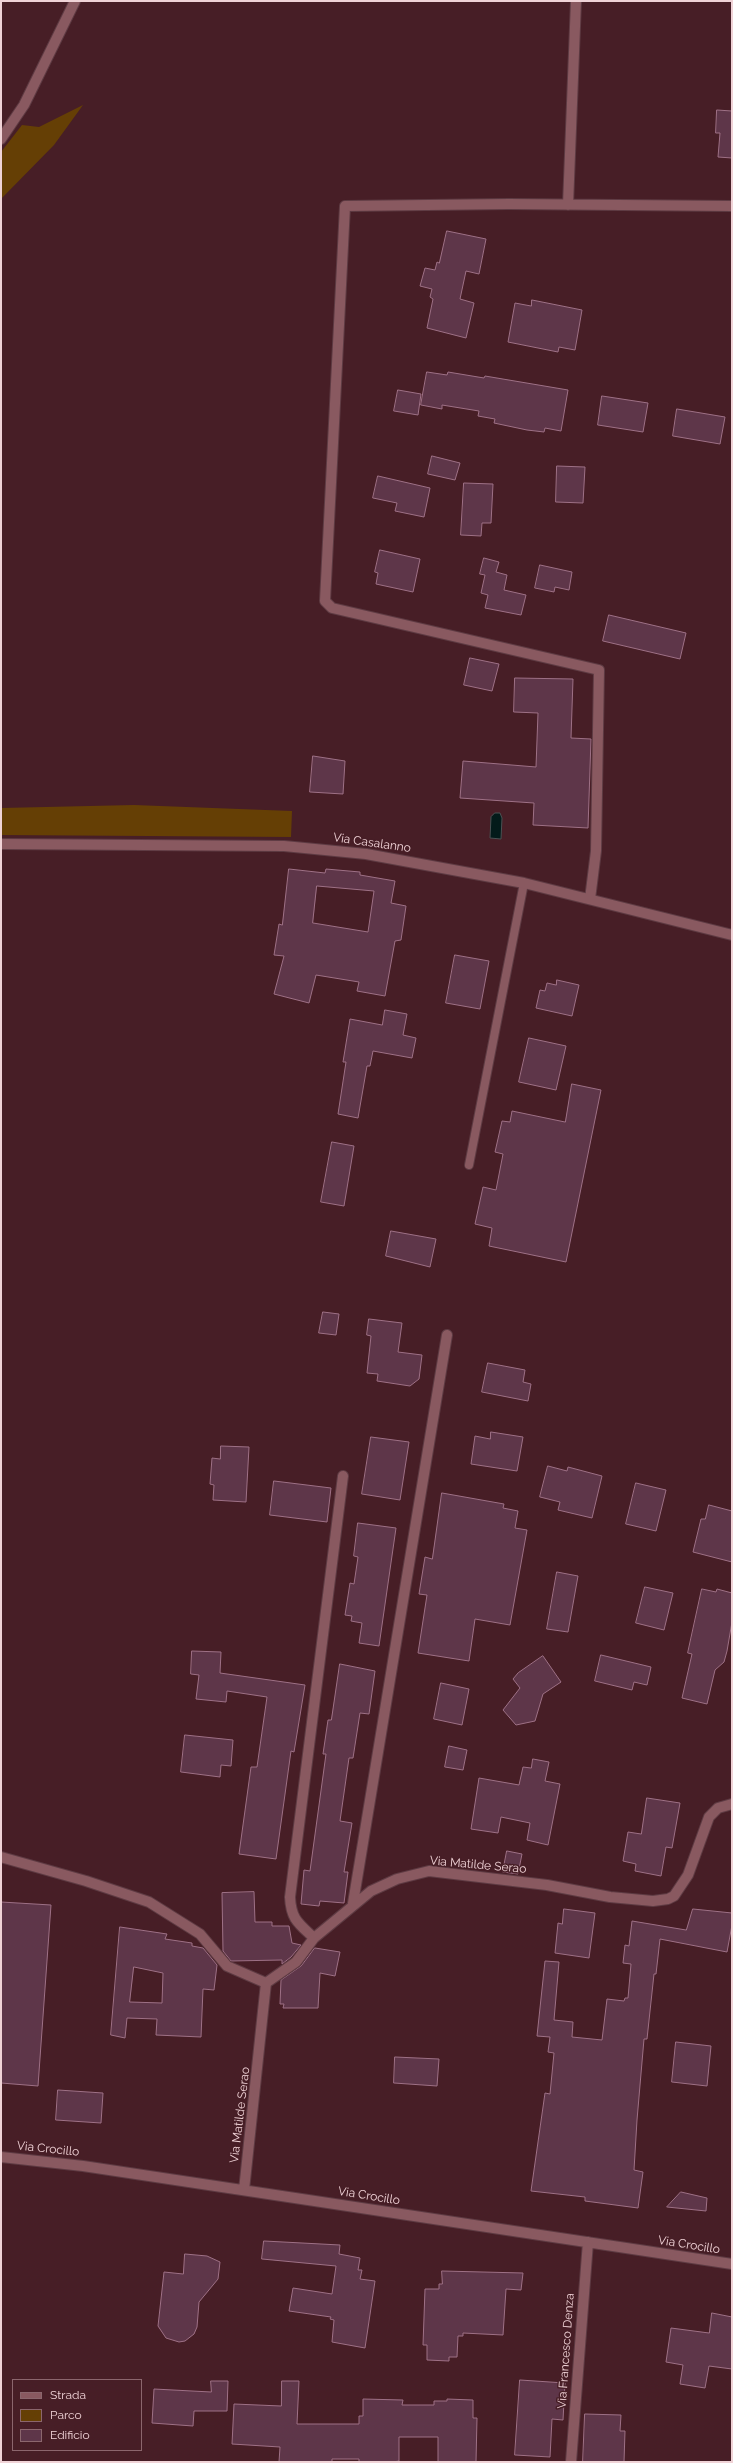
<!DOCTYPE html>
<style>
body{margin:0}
#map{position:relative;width:733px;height:2463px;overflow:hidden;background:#471e26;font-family:Raleway,sans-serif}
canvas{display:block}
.frame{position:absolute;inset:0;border:2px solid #f0d3d7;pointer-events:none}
.legend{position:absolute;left:12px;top:2379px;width:130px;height:72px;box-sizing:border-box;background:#471e26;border:1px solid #8b666d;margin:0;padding:5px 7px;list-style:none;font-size:12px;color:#f0d3d7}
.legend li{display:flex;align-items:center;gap:8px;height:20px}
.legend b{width:20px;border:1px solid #8b666d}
</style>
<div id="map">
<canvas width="733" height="2463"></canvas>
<div class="frame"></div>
<ul class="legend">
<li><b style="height:5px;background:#895960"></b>Strada</li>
<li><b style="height:11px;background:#653f05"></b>Parco</li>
<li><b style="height:11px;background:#5e3649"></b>Edificio</li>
</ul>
</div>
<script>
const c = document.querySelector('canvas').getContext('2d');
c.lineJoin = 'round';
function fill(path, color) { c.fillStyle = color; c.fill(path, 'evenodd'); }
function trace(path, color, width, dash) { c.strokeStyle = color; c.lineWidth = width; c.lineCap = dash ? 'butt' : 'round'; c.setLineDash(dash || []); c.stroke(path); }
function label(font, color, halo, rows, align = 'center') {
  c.font = font + ' Raleway,sans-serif'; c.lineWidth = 3; c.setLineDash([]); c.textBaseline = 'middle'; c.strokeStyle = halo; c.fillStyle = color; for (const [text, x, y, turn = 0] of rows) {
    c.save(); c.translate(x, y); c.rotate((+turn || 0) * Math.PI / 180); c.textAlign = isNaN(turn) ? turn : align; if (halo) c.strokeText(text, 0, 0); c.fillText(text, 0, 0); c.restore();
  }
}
fill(new Path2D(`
 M83,105l-29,40 -53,54v-47l21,-27 17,2z
 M134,805l158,6 -1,26 -290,-2v-27z`), '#653f05');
const water = new Path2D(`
 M495,813h5l2,5 -1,21 -11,-1 1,-21z`);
fill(water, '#031b1a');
trace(water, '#4a5253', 1);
const building = new Path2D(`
 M717,110l15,1v47l-14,-1 2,-24h-4z
 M447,231l39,8 -7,35 -13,-3 -6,28 14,4 -8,35 -39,-10 6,-29 -3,-2 2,-8 -12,-3 5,-18 10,2 2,-8 2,1z
 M532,300l50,10 -7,40 -16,-3 -1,5 -50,-10 7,-39 16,3z
 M427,372l20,3 1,-3 36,6 1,-2 83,14 -7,41 -16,-3 -1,4 -17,-2 -33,-7 1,-4 -17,-3 1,-5 -37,-6v4l-21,-4z
 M398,390l23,4 -3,21 -24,-4z
 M602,396l46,7 -5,29 -45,-7z
 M677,409l48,8 -5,27 -47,-8z
 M432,456l28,7 -5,17 -27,-6z
 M557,466l28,1 -2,36 -27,-1z
 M378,476l52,12 -6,29 -29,-6 2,-8 -24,-5z
 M464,483l29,1 -2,39h-9l-1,13 -20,-1z
 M380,550l40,9 -7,33 -37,-8 2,-11 -3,-1z
 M484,558l15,4 -3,10 11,3 -3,15 22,5 -5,20 -36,-7 3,-13 -7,-2 4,-18 -5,-1z
 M540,565l32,7 -3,18 -14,-3 -1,5 -19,-4z
 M609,615l77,18 -6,26 -77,-18z
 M470,658l29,6 -7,27 -28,-6z
 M515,678l58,1 -2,59 20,1 -3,89 -55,-3 1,-22 -74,-5 3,-37 73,6 2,-54 -24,-1z
 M313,756l32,5 -2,33 -33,-2z
 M289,869l36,4 1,-4 34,3v3l35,6 -4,22 15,3 -5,34 -6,1 -10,55 -28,-5 2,-9 -43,-7 -7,28 -35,-9 10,-38 -10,-1 5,-31 3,1zM317,886l57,5 -6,41 -55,-9z
 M455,955l34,6 -9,48 -34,-6z
 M557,980l22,5 -7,31 -36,-8 4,-18 5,1 2,-8 9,2z
 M385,1010l22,4 -4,21 13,3 -4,20 -39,-7 -3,15h-3l-9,52 -20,-4 8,-52h-3l7,-43 32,6z
 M529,1038l37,8 -10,44 -37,-8z
 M572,1084l29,6 -35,172 -77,-16 3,-18 -17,-4 8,-37 13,3 7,-36 -8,-2 7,-31 8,1 2,-11 53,11z
 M332,1142l22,4 -10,60 -23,-4z
 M391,1231l45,8 -6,28 -44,-11z
 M323,1312l16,2 -3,21 -17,-2z
 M369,1319l33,4 -4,29 24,3 -3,24 -9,7 -33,-5 1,-7 -11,-1 4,-37 -4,-1z
 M488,1363l37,7 -2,12 8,2 -3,17 -46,-9z
 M491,1432l32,5 -6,34 -46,-7 4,-28 15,3z
 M371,1437l38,5 -9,58 -38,-6z
 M221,1446l28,1 -3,55 -33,-2 1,-15 -4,-1 2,-26 8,1z
 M548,1466l19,5 1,-4 34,9 -10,42 -34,-8 2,-8 -20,-5z
 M274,1481l57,7 -4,34 -57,-7z
 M636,1483l30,7 -10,41 -30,-7z
 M442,1493l62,11 -1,4 15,3 -3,17 12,2 -17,95 -35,-6 -6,42 -51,-8 9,-58 -8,-1 6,-37 7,2z
 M709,1505l23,6v51l-39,-10 8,-33h4z
 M358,1523l38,5 -17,118 -20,-3 3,-20 -11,-2 1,-5 -7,-1 5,-32 4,1 4,-27 -4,-1z
 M557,1572l21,4 -10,56 -21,-3z
 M645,1587l28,6 -9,37 -28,-7z
 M702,1589l14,3 1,-3 15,4v29l-5,29 -3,11 -9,8 -8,34 -25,-6 10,-44 -4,-1z
 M192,1651l29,1 -1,21 85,12 -11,67 -3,-1 -15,108 -37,-5 12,-87h6l10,-70 -40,-6 -1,11 -30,-3 3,-24 -8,-1z
 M601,1655l50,12 -4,18 -13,-3 -2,8 -37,-9z
 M543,1656l18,26 -18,12 -8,27 -19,4 -13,-15 17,-22 -7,-9 5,-6z
 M340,1664l35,7 -6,43 -9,-1 -7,45h-4l-9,63 12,2 -8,49h4l-4,31 -24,-2 -1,5 -18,-2 3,-34 6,1 16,-117h-3l5,-34h3z
 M441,1683l28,6 -7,36 -28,-6z
 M185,1735l48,5 -2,26 -10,-1 -1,12 -39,-5z
 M449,1746l18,4 -4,20 -18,-3z
 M533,1759l16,3 -4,19 15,3 -12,61 -21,-5 3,-17 -29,-6 -3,16 -27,-4 8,-51 40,7 4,-18 8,1z
 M647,1798l33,5 -8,45 -6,-1 -5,29 -26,-5 1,-7 -13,-3 5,-29 13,2z
 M507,1851l15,3 -4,20 -15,-2z
 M254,1892l1,30h17v4h17l3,17 9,2 -10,12 -9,7v-4l-51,1 -8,-10 -1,-58z
 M1,1902l50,3 -13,181 -37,-3z
 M564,1909l31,4 -6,45 -34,-5 3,-30 4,1z
 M693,1909l39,4v12l-5,27 -67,-13 -4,35h-2l-7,65h-3l-7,81 -3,50 9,2 -5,36 -53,-7v-4l-54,-6 14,-98 5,1 4,-41 -6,-1 2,-15 -13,-1 8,-75 14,1 -5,58 19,2 -1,15 30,3 5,-41 17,2 1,-3h3l3,-34 -8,-1 2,-18 4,1 3,-25 54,9z
 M120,1927l47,7 -2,5 27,4v3l11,2 14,17 -3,25 -11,-1 -2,48 -45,-2 1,-16 -30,-1 -2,20 -14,-3zM134,1967l29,6 -1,30 -32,-1z
 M315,1948l25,4 -5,24 -15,-3 -2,35h-35l1,-4h-4l1,-24 20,-14z
 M676,2042l35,4 -4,40 -35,-4z
 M395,2057l44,2 -2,27 -43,-3z
 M58,2090l45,3 -2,30 -45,-3z
 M681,2192l26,6 -1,13 -39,-4z
 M264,2241l76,4 -1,9 21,4 -2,12h4l-2,9 15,2 -10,67 -33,-6 2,-22 -4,-1 1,-2 -42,-6 4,-23 39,6 4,-28 -74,-7z
 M185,2254l22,2 13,6 -2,17 -19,23 -2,25 -3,7 -9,7 -6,1 -13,-4 -8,-12 6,-54 19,2z
 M442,2271l81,2 -2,17 -15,-1 -3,46 -40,-2v3h-5l-1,21h-8v4l-22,-1v-15h-4l2,-56h14v-5h3z
 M712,2313l20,4v52l-23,-3 -4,22 -25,-4 3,-19 -17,-3 5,-34 38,5z
 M520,2380l45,3 -2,37 -11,-1 -2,38 -35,-2z
 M211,2381h17l-1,30h-33l-1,15 -41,-3 2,-34 57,3z
 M282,2381h17l-2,43h62v-8h4v-17l40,1 -1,5h32v-4h13v-2l26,1v18h4l-1,44h-38v-25h-39v24l-6,1h-34v-3h-27v3h-53l1,-15 -48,-3 2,-40 47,2z
 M585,2414l36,1 -1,16h5l-1,31h-41z`);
fill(building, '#5e3649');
trace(building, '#9e7186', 1);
const service = new Path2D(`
 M469,1165l55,-282`);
const minor = new Path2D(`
 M1,139l23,-34 51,-104
 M568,205l8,-204
 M1,844l283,2 82,8 158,29 208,52
 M590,899l6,-48 3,-181 -267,-62 -7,-7 20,-395 164,-2 223,2
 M1,1857l85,24 63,21 51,32 27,32 39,17
 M353,1903l94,-568
 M314,1938c-16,-15 -23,-19 -24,-41l53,-421
 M1,2157l82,9 649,98
 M244,2190l22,-207 30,-21 18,-24 57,-47 26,-12 32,-8 118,14 63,12 43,4 15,-2 6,-3 14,-21 21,-58 9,-9 14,-4
 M571,2462l17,-220`);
trace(service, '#5e3b43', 10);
trace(minor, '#5e3b43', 12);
trace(service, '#895960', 8);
trace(minor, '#895960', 10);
label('12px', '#f0d3d7', '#471e26', [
 ["Via Casalanno",372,843,8],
 ["Via Matilde Serao",478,1865,5],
 ["Via Matilde Serao",240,2115,-83],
 ["Via Crocillo",48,2149,6],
 ["Via Crocillo",369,2196,9],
 ["Via Crocillo",689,2245,9],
 ["Via Francesco Denza",566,2351,-86]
]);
</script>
